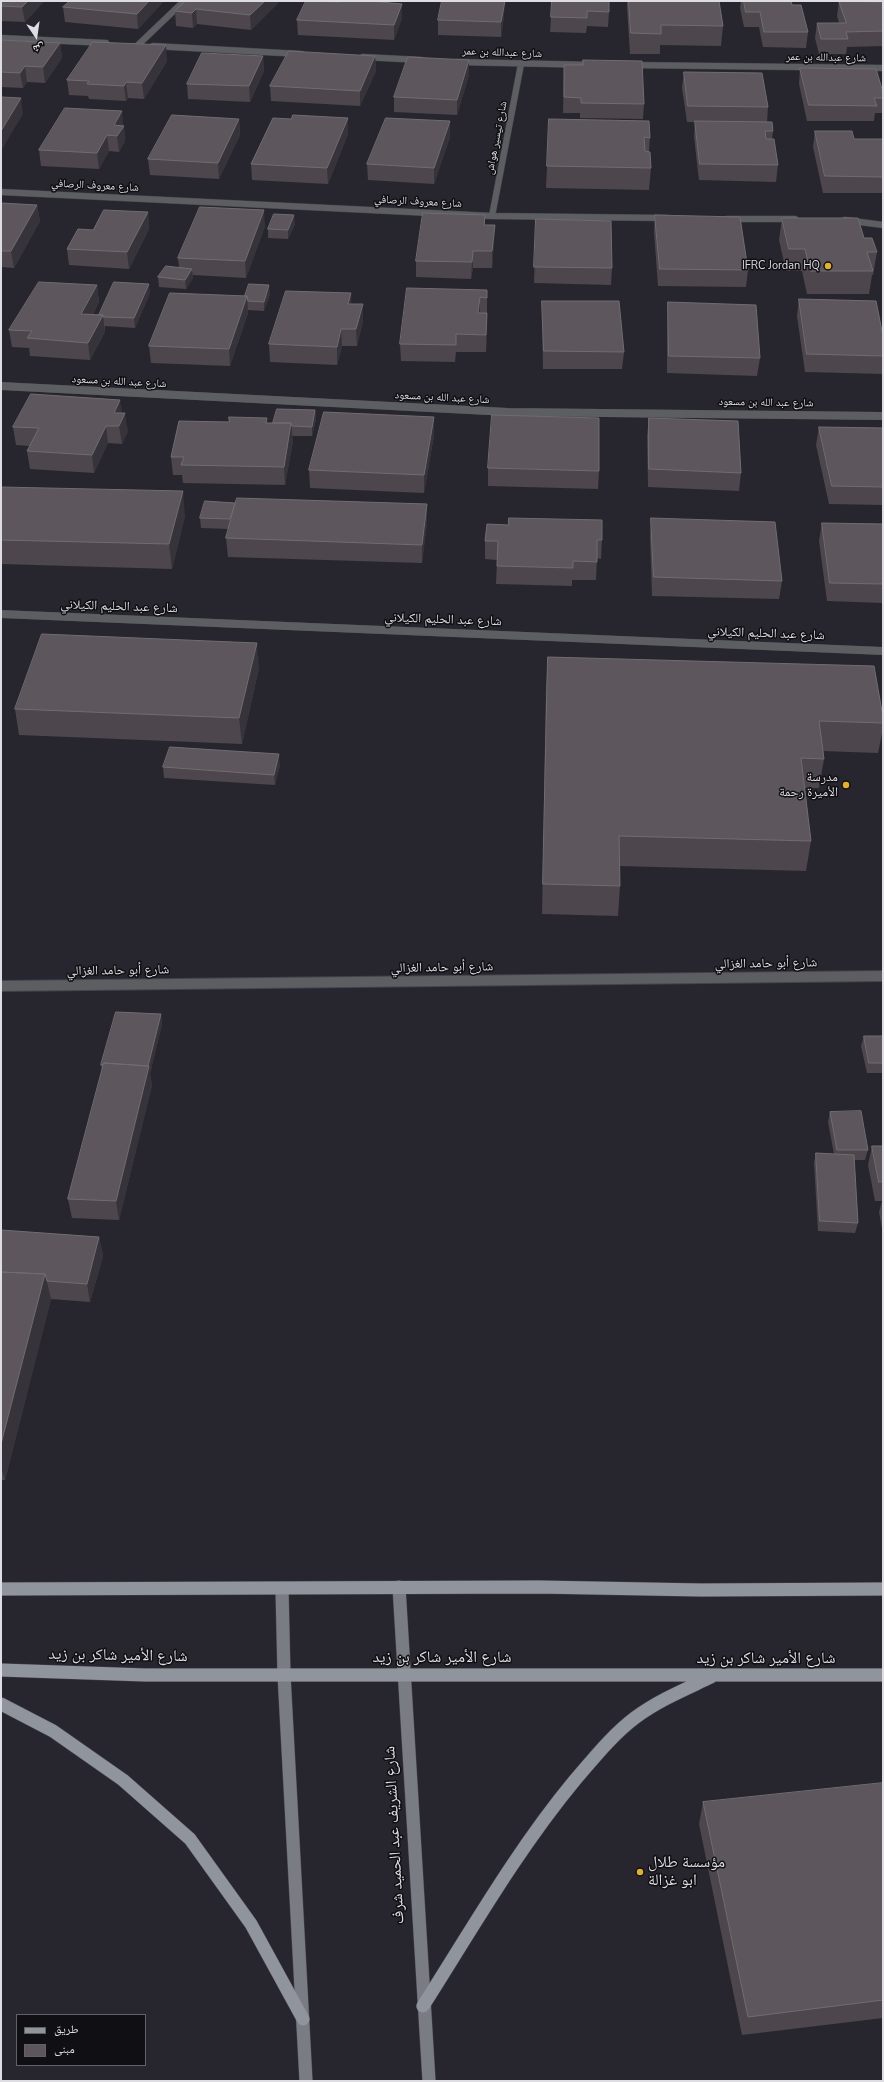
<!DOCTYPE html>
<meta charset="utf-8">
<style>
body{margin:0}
#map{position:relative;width:884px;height:2082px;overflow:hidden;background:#27262e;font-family:"Nunito Sans","Noto Naskh Arabic",sans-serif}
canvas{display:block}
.frame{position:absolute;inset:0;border:2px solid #dedde3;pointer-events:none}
.legend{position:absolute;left:16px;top:2014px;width:130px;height:52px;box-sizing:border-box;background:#100f13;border:1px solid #626166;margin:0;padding:5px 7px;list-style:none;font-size:12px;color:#dedde3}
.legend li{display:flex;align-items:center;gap:8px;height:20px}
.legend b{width:20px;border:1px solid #626166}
.north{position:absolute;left:16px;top:16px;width:40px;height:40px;-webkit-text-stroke:3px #100f13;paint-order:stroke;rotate:167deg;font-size:11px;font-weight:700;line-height:16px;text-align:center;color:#dedde3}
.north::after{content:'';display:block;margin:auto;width:14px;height:18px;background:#dedde3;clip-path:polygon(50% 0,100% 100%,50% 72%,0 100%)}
</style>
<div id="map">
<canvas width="884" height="2082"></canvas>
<div class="frame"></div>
<ul class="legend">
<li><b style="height:5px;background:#90949c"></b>طريق</li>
<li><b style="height:11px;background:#5d575d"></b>مبنى</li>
</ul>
<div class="north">ش</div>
</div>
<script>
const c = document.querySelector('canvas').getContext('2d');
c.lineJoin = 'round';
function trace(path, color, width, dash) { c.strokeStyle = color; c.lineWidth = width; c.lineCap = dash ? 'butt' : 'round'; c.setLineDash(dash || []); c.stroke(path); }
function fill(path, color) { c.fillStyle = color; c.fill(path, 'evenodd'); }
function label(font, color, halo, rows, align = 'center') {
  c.font = font + ' "Nunito Sans","Noto Naskh Arabic",sans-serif'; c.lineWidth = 3; c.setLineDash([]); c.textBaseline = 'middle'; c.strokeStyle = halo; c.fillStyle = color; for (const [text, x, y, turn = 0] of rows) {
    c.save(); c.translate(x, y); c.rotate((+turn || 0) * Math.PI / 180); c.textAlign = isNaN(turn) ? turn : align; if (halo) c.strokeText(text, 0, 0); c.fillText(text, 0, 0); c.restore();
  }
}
const lane = new Path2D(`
 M138,45l46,-44`);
const streetFar2 = new Path2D(`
 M1,38l105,5
 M153,46l148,8
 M363,57l58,3
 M457,62l138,3
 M629,65l254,3
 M1,192l491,24 175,2
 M492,216l29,-152
 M727,219h68
 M845,220l38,5`);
const streetFar1 = new Path2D(`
 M1,386l507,26 375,4
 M1,614l882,37`);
const street = new Path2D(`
 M1,986l882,-10`);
const secondary = new Path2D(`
 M399,1587l30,494
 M282,1589l2,86 22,406`);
const primary = new Path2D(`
 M1,1589l538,-2 162,3 182,-1
 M1,1670l144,5h738
 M1,1704l52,27 70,49 67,59 61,85 52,95
 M423,2006c49,-77 94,-156 152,-226 19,-22 38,-46 61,-63 23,-17 50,-28 75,-40`);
trace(lane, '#44434b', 7);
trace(streetFar2, '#44434b', 7);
trace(streetFar1, '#44434b', 8);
trace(street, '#44434b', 12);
trace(secondary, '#44434b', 14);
trace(primary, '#44434b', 14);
trace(lane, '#5c5e62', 6);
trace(streetFar2, '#5c5e62', 6);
trace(streetFar1, '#5c5e62', 8);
trace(street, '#5c5e62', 10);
trace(secondary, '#797c82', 13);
trace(primary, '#90949c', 13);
fill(new Path2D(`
 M1,1h43l-19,21 -24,-1z
 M70,1h94l-26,28 -73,-7 -2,-15z
 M552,1l57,11 -1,15 -21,-1 -1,7 -36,-1z
 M627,1h92l4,25 -2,20 -61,-1v9h-30l-3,-46z
 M741,1h50l1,4 16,27 -2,16 -43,-1 -4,-20h-15l-4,-19z
 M839,1l44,1v44l-36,1 -1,7h-27l-4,-16 2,-15h22l-2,-7z
 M278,3l-27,27 -54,-6 -4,4 -17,-2 -1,-15z
 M402,4v14l-8,22 -96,-5 -1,-15z
 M504,16l-3,21 -63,-2v-15z
 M1,40l59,3 2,15 -17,25 -18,-1 -4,6 -21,-1 -1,2z
 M263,56l1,15 -14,31 -62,-3 -1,-15z
 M375,56l1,15 -16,35 -89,-5 -1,-15z
 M469,60v15l-12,40 -63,-3v-15z
 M167,61l-23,38 -16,-1 -2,3 -37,-2 -1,-3 -19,-1 -2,-15z
 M564,65l80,39 -1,15 -63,-1v-5h-17z
 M800,68l83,24v16l-1,5h-7l-1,8h-67l-8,-37z
 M684,72l84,35 -1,15 6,9 -1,8 6,26 -2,17 -77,-2 -5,-43 1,-15h-8l-5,-34z
 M348,118v16l-20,50 -76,-4 -1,-16 40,-45z
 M239,119l1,16 -21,44 -69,-4 -2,-16z
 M549,119l101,19 -1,14 2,16 -2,22 -103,-2z
 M124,127l1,14 -6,11 -10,-1 -10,18 -58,-3 -2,-16z
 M815,131l39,8h29v54h-60l-10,-46z
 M450,137l-16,47 -66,-4 -1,-16z
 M1,203l36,2 3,16 -26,47 -13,-1z
 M148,212l1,17 -20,40 -60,-4 -2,-16 26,-19z
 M485,215v10l9,16 -2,27h-19l-2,11 -55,-2v-16z
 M655,215l93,55 -2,17 -88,-1 -4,-54z
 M782,218l82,20 13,14 -4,23h-1l-3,19h-62l-5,-23h-16l-7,-31z
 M536,219l76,49 -1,17 -77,-2z
 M295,224l-7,15 -20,-1v-9z
 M265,226l-19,52 -53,-3v3l-7,11 -27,-2 -1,-10 21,-9 -1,-10z
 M97,285l2,17 -6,12 6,1 51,-22 -15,35 -30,-2v6l-15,28 -60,-4 -1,-8 -17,-1 -3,-17z
 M487,290v41l-1,21h-30l-1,10 -54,-1 -1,-17z
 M270,294l-6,17 -16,-1v3l-18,53 -79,-3 -2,-17 96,-50z
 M799,299l84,37v38l-78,-2 -8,-56z
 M542,301l82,51 -2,17h-79l-1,-51z
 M668,302l92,56 -3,18 -90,-3v-54z
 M351,304l12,17 -6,25h-15l-5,19 -67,-3 -1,-18z
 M315,410l1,9 -4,17h-20l1,5 -8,44 -102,-2 -1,-8h-9l-2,-18 58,-35 38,-4v5h6z
 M122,413l6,18 -6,13 -14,-1 -14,30 -64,-4 -3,-18 3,-5 -14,-1 -3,-18z
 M434,417v18l-10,58 -114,-5 -1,-18z
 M649,418l92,55 -2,18 -91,-4 -1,-51z
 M819,427l64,1v77l-54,-1 -13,-59z
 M488,468l111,3 -1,18 -110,-3z
 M1,487l184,29 -13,53 -171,-5z
 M235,503l192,1v18l-5,41 -194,-6 -2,-19 3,-9 -28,-1 -1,-10z
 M651,518l131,63 -3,18 -127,-3 -2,-59z
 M822,523l61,1v79l-56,-2 -8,-60z
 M602,540l-1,19 -4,-1 -1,22h-24v6l-76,-2 1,-24 -12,-1v-18z
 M548,657l335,60v12l-5,24 -55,-2 1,8 -5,29h-15l7,53 -5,30 -186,-5v20l-2,30 -76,-2 4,-227z
 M259,668l-17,76 -223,-9 -4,-26z
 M280,765l-5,20 -111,-7 -1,-11z
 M161,1014l1,10 -12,50 2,11 -33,135 -47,-2 -4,-19 34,-129 -1,-5z
 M864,1036h19v37h-16l-6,-27z
 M830,1112l38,38 -3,10h-11l4,63 -3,10 -37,-2 -4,-68 2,-10 18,1 -6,-32z
 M872,1146h11v88l-4,-22 3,-11h-7l-7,-36z
 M1,1230l98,7 4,19 -13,46 -39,-3 -46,181h-4z
 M883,1783v235l-141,17 -43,-211 4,-22z`), '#4d464d');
fill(new Path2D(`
 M28,1h16l-19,21 -3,-15z
 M149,1h15l-26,28 -1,-15z
 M265,1h13v2l-27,27 -1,-15z
 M505,1l-1,15 -3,21v-15z
 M402,4v14l-8,22v-15z
 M196,9l1,15 -4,4 -1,-15z
 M60,43l2,15 -17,25 -2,-16z
 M166,45l1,16 -23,38 -2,-16z
 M263,56l1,15 -14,31 -1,-16z
 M375,56l1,15 -16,35v-15z
 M469,60v15l-12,40v-15z
 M25,66l2,16 -4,6 -3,-15z
 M1,79l1,8 -1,2z
 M126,82l2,16 -2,3 -2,-15z
 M21,98l2,16 -22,37v-20z
 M122,111l3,30 -6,11 -2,-16 -3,-11z
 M348,118v16l-20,50 -1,-16z
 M239,119l1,16 -21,44 -1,-16z
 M450,121v16l-16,47v-16z
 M107,135l2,16 -10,18 -2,-16z
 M37,205l3,16 -26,47 -3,-17z
 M264,210l1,16 -19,52 -1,-17z
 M148,212l1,17 -20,40 -2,-17z
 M294,215l1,9 -7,15v-9z
 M495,225l-1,16 -2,27v-17z
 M473,251v17l-2,11 1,-17z
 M192,269l1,9 -7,11 -1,-9z
 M149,284l1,9 -15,35 -1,-10z
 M97,285l2,17 -15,29 -3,-17z
 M269,285l1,9 -6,17v-9z
 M351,293l1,18 -4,-7z
 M247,296l1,17 -18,53 -1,-17z
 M480,297v18l-2,-2z
 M363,304v17l-6,25 -1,-17z
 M487,313v18l-1,21v-17z
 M103,315l2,17 -15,28 -2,-17z
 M341,329l1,17 -5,19v-18z
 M120,400l3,17 -9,-4z
 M315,410l1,9 -4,17v-9z
 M125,413l3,18 -6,13 -3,-18z
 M434,417v18l-10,58v-18z
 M291,423l2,18 -8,44 -1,-18z
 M106,426l2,17 -14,30 -2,-18z
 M183,491l2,25 -13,53 -3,-25z
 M235,503l-5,26v-10z
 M427,504v18l-5,41v-18z
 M257,643l2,25 -17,76 -3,-26z
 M279,754l1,11 -5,20 -1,-10z
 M161,1014l1,10 -12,50 2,11 -33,135 -3,-19z
 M1,1026l1,7 -1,4z
 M99,1237l4,19 -13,46 -3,-18z
 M45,1274l6,25 -46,181 -4,-12v-24z`), '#37333a');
const building = new Path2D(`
 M1,1h27l-6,6 -21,-1z
 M70,1h79l-12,13 -74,-7z
 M186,1h79l-15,14 -54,-6 -4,4 -17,-2z
 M306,1l35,1v-1h29l32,3 -8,21 -97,-5z
 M442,1h63l-4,21 -63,-2z
 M552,1h57v11l-22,-1v7l-36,-1z
 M629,1h90l4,25 -62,-1v9l-30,-1z
 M744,1h47l1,4h9l7,27h-44l-4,-20h-14z
 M839,1l44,1v29l-37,1 2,7h-27l-4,-16h29z
 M1,40l59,3 -17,24 -18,-1 -5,7 -19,-1z
 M93,42l73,3 -24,38 -16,-1 -2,4 -37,-2 2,-3 -22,-1z
 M289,51l86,5 -15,35 -90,-5z
 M202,53l61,3 -14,30 -62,-2z
 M408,57l61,3 -12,40 -63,-3z
 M583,60l59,1 2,43 -63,-1v-5l-17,-1v-32h19z
 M800,68l76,1 7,23v6h-9l3,8 -68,-1z
 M684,72l78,1 6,34 -80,-1z
 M1,97l20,1 -20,33z
 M65,108l57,3 -8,14 10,1 -7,10 -10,-1 -10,18 -58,-3z
 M172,115l67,4 -21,44 -70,-4z
 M293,115l55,3 -21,50 -76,-4 22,-46 18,1z
 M386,118l64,3 -16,47 -67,-4z
 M549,119l100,2 1,17 -6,-1 1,14 5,1 1,16 -104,-2z
 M695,121l77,1 1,9h-8l1,8h8l4,26 -78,-1z
 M815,131h37l2,8h29v38l-58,-1z
 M1,203l36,2 -26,46h-10z
 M200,207l64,3 -19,51 -67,-3z
 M104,210l44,2 -21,40 -60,-3 11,-20 15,1z
 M423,213l62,2 -1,10h11l-3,26h-19l-1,11 -56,-1z
 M274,214l20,1 -6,15 -20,-1z
 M655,215l85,2 8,53 -88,-1z
 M782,218h76l6,20h8l5,14h-10l6,19h-63l-5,-22h-16z
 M536,219l75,2 1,47 -78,-1z
 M166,266l26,3 -7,11 -27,-3z
 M39,282l58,3 -16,29 22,1 -15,28 -61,-5 5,-7 -23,-1z
 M114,282l35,2 -15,34 -31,-1v-2h-4z
 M249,284l20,1 -5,17 -16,-1 -1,-5h-2z
 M407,288l80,2v8l-7,-1 -2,16h9l-1,22 -30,-1v11l-56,-1z
 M286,291l65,2 -3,11h15l-7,25h-15l-4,18 -68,-3z
 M170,293l77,3 -18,53 -80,-3z
 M799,299l77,2 7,35v20l-76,-2z
 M542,301h77l5,51 -80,-1z
 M668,302l88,3 4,53 -91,-2z
 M31,394l89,6 -6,13h11l-6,13h-13l-14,29 -65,-4 12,-23 -26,-1z
 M277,409l38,1 -3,17 -20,-1 -1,-3h-18z
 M324,412l110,5 -10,58 -115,-5z
 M492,415l107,3v53l-111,-3z
 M229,417l38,1 -1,5h25l-7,44 -103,-2 3,-8h-13l8,-36 50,1z
 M649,418l89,3 3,52 -92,-4z
 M819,427l64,1v59l-51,-1z
 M1,487l182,4 -14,53 -168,-4z
 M237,498l190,6 -5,41 -196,-7z
 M205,501l30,2 -5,16 -30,-1z
 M509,518l93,2v20h-5v22l-24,-1v7l-76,-2 1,-25h-13l2,-17 21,1z
 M651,518l124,4 7,59 -128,-4z
 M822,523l61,1v60l-53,-1z
 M42,634l215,9 -18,75 -224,-9z
 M548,657l326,9 9,51v6l-64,-2 5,38 -23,-1 10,83 -192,-5 1,50 -77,-2z
 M170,747l109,7 -5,21 -111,-8z
 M116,1012l45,2 -13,52 -44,-3 -1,2h-2z
 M864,1036h19v27h-14z
 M104,1063l45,3 -33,135 -48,-2z
 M861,1111l7,39h-31l-7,-38z
 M872,1146h11v36h-4z
 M816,1153l38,2 4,68 -38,-2z
 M1,1230l98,7 -12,47 -40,-3 -2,-7 -44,-2z
 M1,1272l44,2 -44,170z
 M883,1783v217l-135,17 -45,-215z`);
fill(building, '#5d575d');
trace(building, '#716c72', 1);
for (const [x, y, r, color] of [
 [828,266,4,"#e1af34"],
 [846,785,4,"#e1af34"],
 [640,1872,4,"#e1af34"]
]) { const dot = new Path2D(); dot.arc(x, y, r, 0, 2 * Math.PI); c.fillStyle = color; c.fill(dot); trace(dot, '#100f13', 1.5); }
label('11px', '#dedde3', '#100f13', [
 ["شارع عبدالله بن عمر",502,53,2],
 ["شارع عبدالله بن عمر",826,58,1],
 ["شارع تيسير هواش",497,138,-79],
 ["شارع معروف الرصافي",95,186,3],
 ["شارع معروف الرصافي",418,202,3],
 ["شارع عبد الله بن مسعود",119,382,3],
 ["شارع عبد الله بن مسعود",442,398,3],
 ["شارع عبد الله بن مسعود",766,403,1]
]);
label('11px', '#dedde3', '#100f13', [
 ["IFRC Jordan HQ",820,266]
], 'right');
label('13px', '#dedde3', '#100f13', [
 ["شارع عبد الحليم الكيلاني",119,607,2],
 ["شارع عبد الحليم الكيلاني",443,620,2],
 ["شارع عبد الحليم الكيلاني",766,634,2],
 ["شارع أبو حامد الغزالي",766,964,-1],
 ["شارع أبو حامد الغزالي",442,968,-1],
 ["شارع أبو حامد الغزالي",118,971,-1]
]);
label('13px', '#dedde3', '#100f13', [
 ["مدرسة",838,778],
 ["الأميرة رحمة",838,793]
], 'right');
label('16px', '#dedde3', '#100f13', [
 ["شارع الأمير شاكر بن زيد",118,1656,1],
 ["شارع الأمير شاكر بن زيد",442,1658],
 ["شارع الأمير شاكر بن زيد",766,1659],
 ["شارع الشريف عبد الحميد شرف",395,1835,-93]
]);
label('16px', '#dedde3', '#100f13', [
 ["مؤسسة طلال",648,1863],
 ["ابو غزالة",648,1881]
], 'left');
</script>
